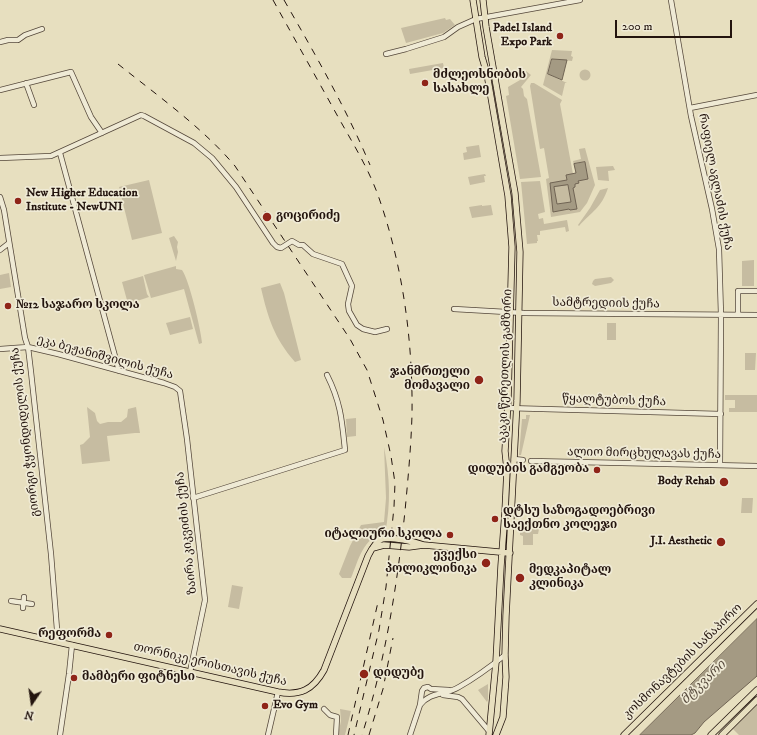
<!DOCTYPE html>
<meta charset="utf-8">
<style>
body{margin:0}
#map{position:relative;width:757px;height:735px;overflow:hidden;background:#e7dfbf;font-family:"IM FELL DW Pica",serif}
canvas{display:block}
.north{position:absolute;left:12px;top:683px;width:40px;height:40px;-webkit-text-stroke:3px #efead5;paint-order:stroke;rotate:193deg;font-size:11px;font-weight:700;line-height:16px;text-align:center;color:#23140e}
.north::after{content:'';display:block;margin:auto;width:14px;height:18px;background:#23140e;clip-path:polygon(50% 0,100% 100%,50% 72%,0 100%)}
.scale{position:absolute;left:615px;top:20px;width:117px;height:18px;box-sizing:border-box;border:2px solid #23140e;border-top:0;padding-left:5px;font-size:12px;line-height:14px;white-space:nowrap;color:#23140e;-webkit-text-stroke:3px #efead5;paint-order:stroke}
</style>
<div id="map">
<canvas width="757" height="735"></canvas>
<div class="north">N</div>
<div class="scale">200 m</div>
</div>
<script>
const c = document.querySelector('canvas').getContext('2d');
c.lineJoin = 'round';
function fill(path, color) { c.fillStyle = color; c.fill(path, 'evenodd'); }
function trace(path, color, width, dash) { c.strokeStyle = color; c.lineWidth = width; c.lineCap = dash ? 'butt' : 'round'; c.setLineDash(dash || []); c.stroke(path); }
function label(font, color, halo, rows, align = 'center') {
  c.font = font + ' "IM FELL DW Pica","Noto Serif Georgian",serif'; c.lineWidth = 3.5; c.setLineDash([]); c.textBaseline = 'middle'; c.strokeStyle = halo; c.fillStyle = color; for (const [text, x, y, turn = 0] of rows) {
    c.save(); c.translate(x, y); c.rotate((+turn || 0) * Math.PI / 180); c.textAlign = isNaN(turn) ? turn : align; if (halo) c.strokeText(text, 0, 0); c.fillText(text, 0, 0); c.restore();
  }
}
fill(new Path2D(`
 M445,18l1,2 4,-1 5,6 -12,8 -37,10 -5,-15z
 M552,50l20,1 -1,5 2,1 -1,4 -20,-2 -4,15 19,9h-2l-3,13 -19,-11z
 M443,63l1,5 -34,6 -1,-5z
 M579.5 75a5.5 5.5 0 1 1 11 0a5.5 5.5 0 1 1-11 0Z
 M526,71l5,4 -10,12 2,2 1,7 3,3 14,78 -21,2 -14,-83 3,-1 -1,-8 12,-7z
 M531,83h3l28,17 -2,4 13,70 3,-1 -3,-12 8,-2 -2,-10 6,-1 10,37 -8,18 -7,9 -29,5 -5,-38 3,-1 -5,-30 -4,1 -10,-63z
 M479,145l2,12 -17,3 -1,-7 4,-1 -1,-5z
 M613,166l2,4 -7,1 1,10 -11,-1 -2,-13z
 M485,174l1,2h-2l1,6 -15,3 -2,-8z
 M149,180l13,53 -30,7 -13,-53z
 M540,181l5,31 -7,2 1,5 4,-1 1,6 23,-4 2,11 -3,1 -1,-5 -25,4v4h-3l1,6h-1v2l-10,1 -6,-62z
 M608,188c-7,21 -16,23 -29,38l-1,-1 12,-17 10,-18z
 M482,205v1l9,-1 2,10 -21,3 -3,-11z
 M174,236l4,6 -1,5 1,5 -2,9 -7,-23z
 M754,260v26h-12v-25z
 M176,266v7v-4l6,1c7,9 19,60 20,73l-3,1 -15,-55 -33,9 -7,-23z
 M9,273l2,14 -11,2v-14z
 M143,276l4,18 2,3 -21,7 -6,-22z
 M611,277l3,3 -3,3 -16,3 -3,-2 1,-3 2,-2z
 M280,283l4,10 17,67 -6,2c-21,-24 -27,-44 -34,-74z
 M190,317l3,12 -23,6 -4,-12z
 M607,323h9v17h-9z
 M745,353h11l-1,17h-10z
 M725,395h32v17h-28v-4h6v-8h-10z
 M87,407l8,6 2,8 3,3 8,-2h13l6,-5 1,-8 8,-2 4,26h-5l-28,3 3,25 -28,3 -2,-19 3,-1 7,-7z
 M526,415h4l-9,40h-2l3,-36h4z
 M356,418v18l-9,1 -1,-18z
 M384,447c6,31 7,56 1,87 -22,2 -27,28 -34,44h-9l-3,-4 11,-28 11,-21 23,-3 2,-24z
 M742,498h11l-1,15h-11z
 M520,528l19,1 -1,5h-5v11h-10v-9l-3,-1z
 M232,585l11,2 -4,22 -11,-2z
 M488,684v16l-1,2 -9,-12z
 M757,705v30h-18l-6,-6z
 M340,709l11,2 -6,24h-7l3,-14z`), '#c6bca1');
const water = new Path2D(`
 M552,59l15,1 -5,20 -14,-6z
 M585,162l3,17 -10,2 1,2 -4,1v3l-2,1 4,21 -7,1 -1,-1 -16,3 -3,-29 17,-3 -1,-5 10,-2 -2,-9zM568,185l3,17 -14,2 -3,-17z
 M757,619v57l-53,46 -9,11 -4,2h-51z`);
fill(water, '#a49a83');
trace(water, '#706454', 1);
const minor = new Path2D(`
 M671,0l20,116 21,93 7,40 2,66 -1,150
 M0,42l8,-2h10l7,-5 17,-6
 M386,54l20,-5 38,-12 14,-10 18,-8 104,-19
 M26,83l8,22
 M0,90l71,-18 20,45 11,16
 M690,108l67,-13
 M60,153l59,218
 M0,158l51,-2 90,-41 3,1 50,27 18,15 24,29 37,56 4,4 4,1 11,-7 7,4h4l10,9 29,10 10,22 -4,18 1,7 8,14 6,4 12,3 12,-3
 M0,197l4,13 21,128 3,9 3,25 20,182 7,88
 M0,250l9,-7
 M454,309l70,4 233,2
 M738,315v-24h19
 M0,349l28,-2 30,7 106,29 11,4 5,4 7,48 18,161 -15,72
 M507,408l214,6
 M514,459l9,1
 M531,461l226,5
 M193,498l152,-48c-3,-29 -4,-47 -18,-75
 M11,601l21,3
 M23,608l1,-11
 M443,695l15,2 4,2 27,32
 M420,705c11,-14 24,-9 39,-18 16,-9 31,-20 46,-32
 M324,709l6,6 7,2 -1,18
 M60,735l9,-61 3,-29
 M268,735l10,-43
 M410,735l10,-30 2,-14 2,-3 4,-1 3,2 18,1`);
const major = new Path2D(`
 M473,0l9,57 5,17 21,122 4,51 -4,154 -3,50 2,19 -2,42 -4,54 -5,96 -7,73
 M483,0l3,27 29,166 5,59 -3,149 -11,215 -1,39 1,22 -3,40 -7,18
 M373,548l11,-3 25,2 15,-2 86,8
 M0,629l278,63c22,4 35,-2 46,-22l44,-114c3,-6 8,-15 14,-17 9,-3 33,3 42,6
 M624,735l133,-131
 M711,735l46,-45
 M722,735l35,-35`);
trace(minor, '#54473a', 6);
trace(major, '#23140e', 7);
trace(minor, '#efead5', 4.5);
trace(major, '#e7dfbf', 5.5);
trace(new Path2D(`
 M273,0c21,38 43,77 64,115 15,27 32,54 42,83 24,69 34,143 33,217 -1,32 -4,64 -7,96 -8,76 -20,151 -43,224
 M284,0c31,54 62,108 86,165
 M118,64c40,32 85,64 117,102l115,173 17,31 16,50 8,36 4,27 -1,24 -8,80 -7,43 -25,105
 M348,735l30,-133
 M369,735l14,-46 10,-51`), '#23140e', 1, [7, 7]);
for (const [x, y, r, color] of [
 [560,36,4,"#8f2418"],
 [425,83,4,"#8f2418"],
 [18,201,4,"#8f2418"],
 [267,217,5,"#8f2418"],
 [8,306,4,"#8f2418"],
 [479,380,5,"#8f2418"],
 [597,470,4,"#8f2418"],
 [724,482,5,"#8f2418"],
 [495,519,4,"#8f2418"],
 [450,535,4,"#8f2418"],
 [721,542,5,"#8f2418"],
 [486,563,5,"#8f2418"],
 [520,578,5,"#8f2418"],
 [109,635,4,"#8f2418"],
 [364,674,5,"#8f2418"],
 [74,678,4,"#8f2418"],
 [265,706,4,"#8f2418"]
]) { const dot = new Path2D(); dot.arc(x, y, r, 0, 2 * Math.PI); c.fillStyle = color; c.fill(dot); trace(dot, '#efead5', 1.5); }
label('bold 12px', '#23140e', '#efead5', [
 ["Padel Island",552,29,"right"],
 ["Expo Park",552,43,"right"],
 ["მძლეოსნობის",433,76],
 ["სასახლე",433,90],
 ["New Higher Education",26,194],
 ["Institute - NewUNI",26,208],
 ["გოცირიძე",276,217],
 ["№12 საჯარო სკოლა",16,306],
 ["ჯანმრთელი",470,373,"right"],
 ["მომავალი",470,387,"right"],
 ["დიდუბის გამგეობა",589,470,"right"],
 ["Body Rehab",715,482,"right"],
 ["დტსუ საზოგადოებრივი",503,512],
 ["საექთნო კოლეჯი",503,526],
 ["იტალიური სკოლა",442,535,"right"],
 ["J.I. Aesthetic",712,542,"right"],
 ["ევექსი",477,556,"right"],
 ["პოლიკლინიკა",477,570,"right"],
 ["მედკაპიტალ",529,571],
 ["კლინიკა",529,585],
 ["რეფორმა",101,635,"right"],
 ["დიდუბე",373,674],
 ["მამბერი ფიტნესი",82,678],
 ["Evo Gym",273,706]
], 'left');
label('12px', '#23140e', '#efead5', [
 ["რაფიელ აგლაძის ქუჩა",715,182,79],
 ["სამტრედიის ქუჩა",606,304,1],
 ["ეკა ბეჟანიშვილის ქუჩა",105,358,15],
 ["აკაკი წერეთლის გამზირი",506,366,-88],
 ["წყალტუბოს ქუჩა",614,401,2],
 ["გიორგი ჭყონდიდელის ქუჩა",26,432,-97],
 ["ალიო მირცხულავას ქუჩა",644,454,1],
 ["ზაირა კიკვიძის ქუჩა",187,533,-96],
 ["კოსმონავტების სანაპირო",683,662,-44],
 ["თორნიკე ერისთავის ქუჩა",210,665,13]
]);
label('italic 13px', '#574a3d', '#efead5', [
 ["მტკვარი",704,683,-44]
]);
</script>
